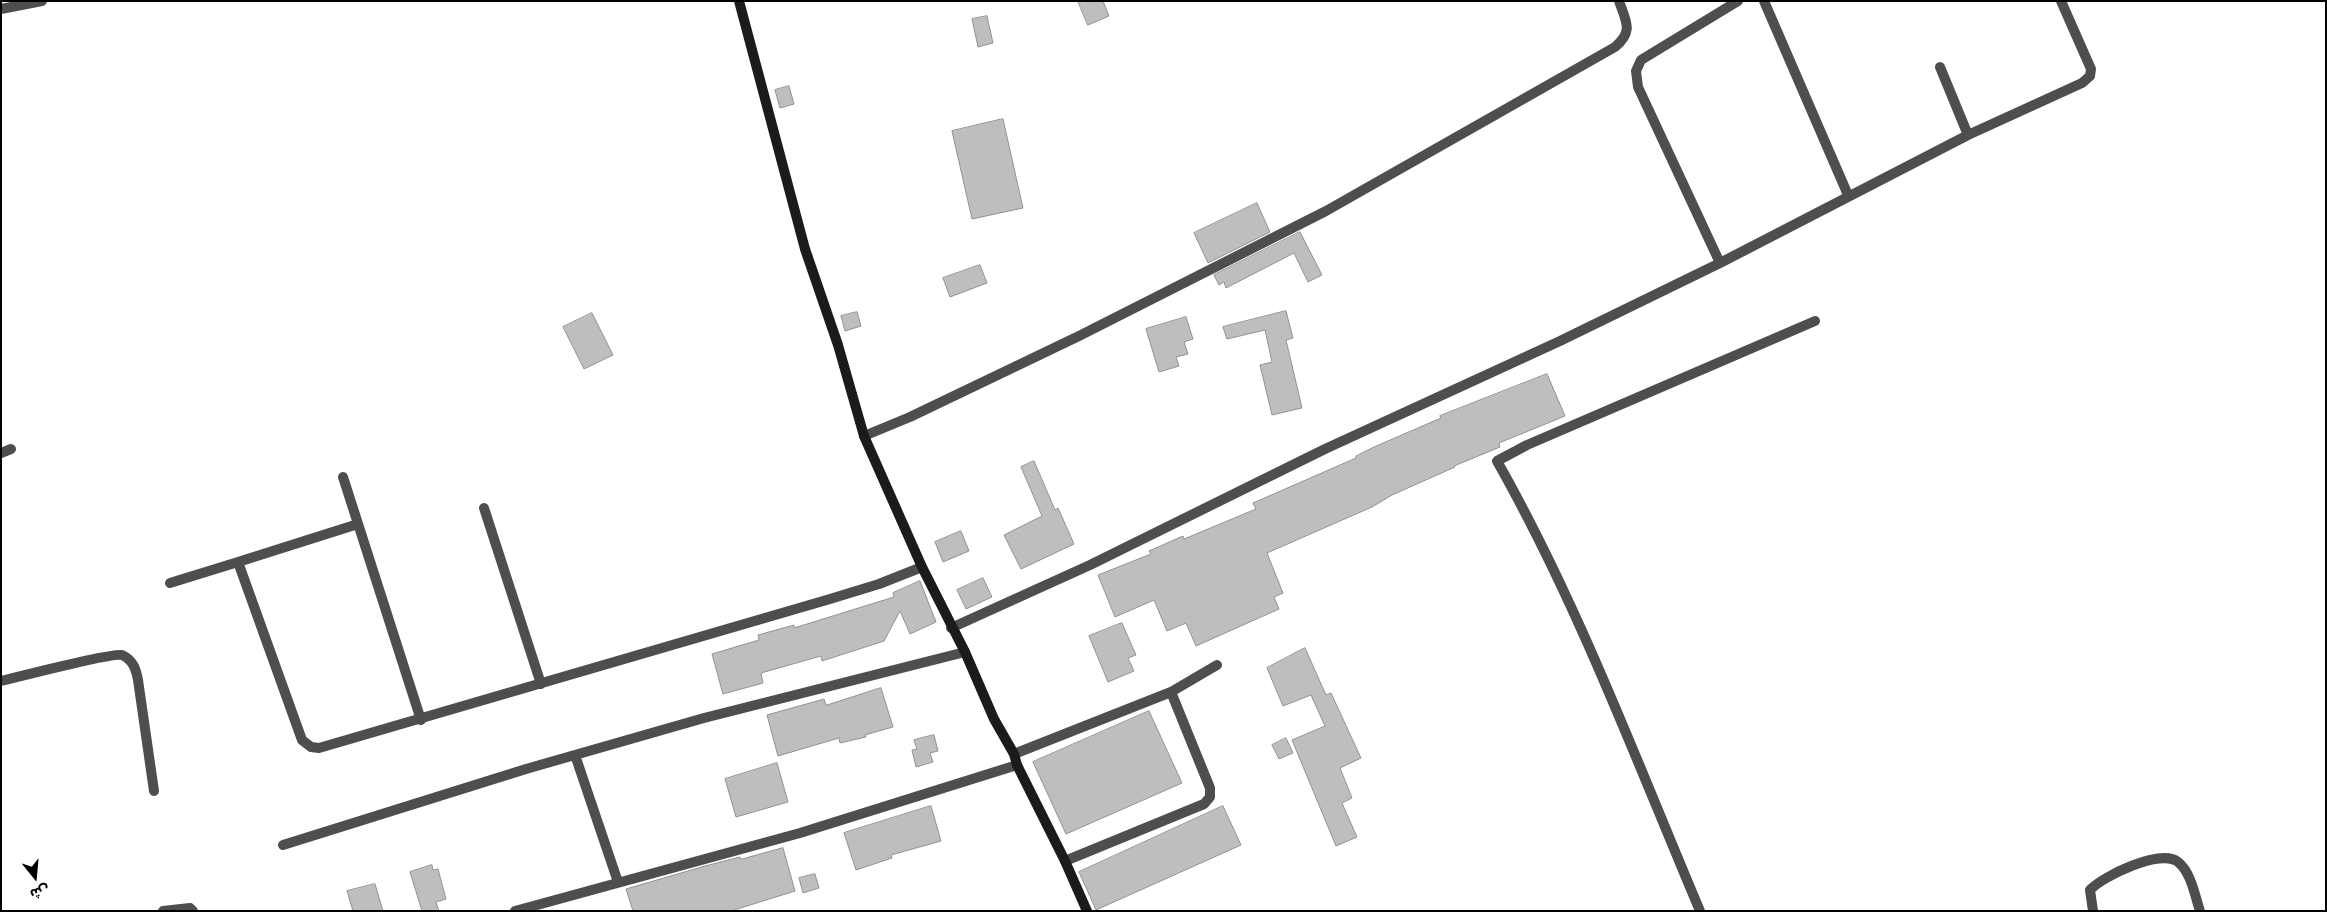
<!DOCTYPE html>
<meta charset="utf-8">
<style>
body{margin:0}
#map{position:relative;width:2327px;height:912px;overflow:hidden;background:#fff;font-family:"Nunito Sans","Noto Sans Arabic",sans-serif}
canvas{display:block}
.frame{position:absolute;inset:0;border:2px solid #000;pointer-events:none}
.north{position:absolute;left:10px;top:852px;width:50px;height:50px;-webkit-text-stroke:4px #fff;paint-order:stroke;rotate:163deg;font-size:14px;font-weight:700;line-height:20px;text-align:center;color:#000}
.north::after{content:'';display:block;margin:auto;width:18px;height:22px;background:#000;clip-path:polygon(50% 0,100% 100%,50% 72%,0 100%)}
</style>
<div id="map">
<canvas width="2327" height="912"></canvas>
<div class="frame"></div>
<div class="north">ش</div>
</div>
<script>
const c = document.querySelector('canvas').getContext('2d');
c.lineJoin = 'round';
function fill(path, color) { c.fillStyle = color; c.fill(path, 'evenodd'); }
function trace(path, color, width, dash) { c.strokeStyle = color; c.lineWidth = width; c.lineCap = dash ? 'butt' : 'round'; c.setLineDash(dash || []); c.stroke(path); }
const building = new Path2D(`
 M1078,1h25l6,15 -21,9z
 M987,16l6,27 -15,4 -6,-28z
 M789,86l5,18 -14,4 -5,-18z
 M1003,119l20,89 -51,11 -20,-88z
 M1257,203l13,29 -62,31 -14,-30z
 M1300,232l22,43 -14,7 -14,-29 -68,35 -2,-6 -5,3 -5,-10z
 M980,265l7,18 -37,14 -7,-19z
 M1286,311l7,27 -7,2 16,68 -30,7 -12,-50 12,-3 -7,-32 -38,9 -4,-12z
 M857,312l4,14 -16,5 -4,-15z
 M592,313l21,42 -29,14 -21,-42z
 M1186,317l7,22 -9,3 4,12 -12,3 3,9 -20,6 -13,-43z
 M1547,374l18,42 -66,27 1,4 -46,19 1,1 -63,28 -20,12 -105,46 16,40 -9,4 5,12 -83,37 -10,-23 -19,8 -13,-31 -39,17 -17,-42 53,-21 -2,-3 34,-15 1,3 72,-30 -3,-6 103,-45v-2l18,-9 67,-29 -1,-2z
 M1034,461l21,49 3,-2 16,36 -53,25 -17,-34 38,-19 -21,-49z
 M961,531l8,20 -26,11 -8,-20z
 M983,578l9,19 -26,12 -9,-19z
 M920,581l16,41 -26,12 -10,-23 -16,30 -62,20 -1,-5 -60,17 2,10 -40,11 -11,-40 47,-14 -1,-5 36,-10v3l100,-31 -1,-4z
 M1122,623l14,32 -8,3 6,13 -26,11 -19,-46z
 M1305,648l21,47 5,-2 30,65 -21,10 12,30 -10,5 15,34 -21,9 -44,-106 33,-14 -14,-31 -28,11 -16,-38z
 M881,688l12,39 -28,8 1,2 -26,6 -1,-5 -61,18 -11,-41 57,-16 2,6z
 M1149,711l33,72 -116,51 -33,-72z
 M934,735l4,16 -8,2 3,9 -17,5 -4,-17 5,-1 -3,-9z
 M1286,738l7,15 -14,6 -7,-14z
 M777,763l11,39 -52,15 -11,-38z
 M931,806l10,35 -50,14 1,3 -36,12 -12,-37z
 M1223,806l18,39 -145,65 -17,-38z
 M783,848l12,43 -64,20h-98l-7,-22 79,-23 35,-9 1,2z
 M432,865l1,5 5,-1 8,30 -10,3 3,9h-17l-12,-39z
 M815,874l4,14 -16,5 -4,-15z
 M375,884l8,27h-30l-6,-20z`);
fill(building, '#bebebe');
trace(building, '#929292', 1);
trace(new Path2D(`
 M1764,1l84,194
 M1,9l41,-8
 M1940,67l28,68
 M1720,263l-82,-176 -2,-16 5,-11 97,-59
 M864,436l46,-19 169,-81 247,-125 289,-164c19,-16 11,-25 4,-46
 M1,453l10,-4
 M343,477l78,243
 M484,508l57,176
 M238,562l120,-38
 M170,583l68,-21 64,178 9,7 8,1 511,-149 49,-15 43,-17
 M951,628l139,-63 235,-116 235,-108 160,-78 248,-128 114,-52 8,-7 1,-7 -30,-68
 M1,681c17,-4 111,-29 121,-26 11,5 14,14 16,25l16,111
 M1014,754l157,-62 46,-27
 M575,755l43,127
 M283,845l243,-76 178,-51 261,-66
 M1065,861l139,-57 6,-7v-9l-39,-96
 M163,911l27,-3 3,3
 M515,911l285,-78 217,-68
 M1700,911c-64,-151 -122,-307 -203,-450l30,-16 288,-124
 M2093,911l-3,-21c13,-14 71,-42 88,-28 13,10 17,34 22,49`), '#4e4e4e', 10);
trace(new Path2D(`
 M739,1l66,248 33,96 26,91 58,131 43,85 29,67 20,35 3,11 48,96 22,50`), '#1b1b1b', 10);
</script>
